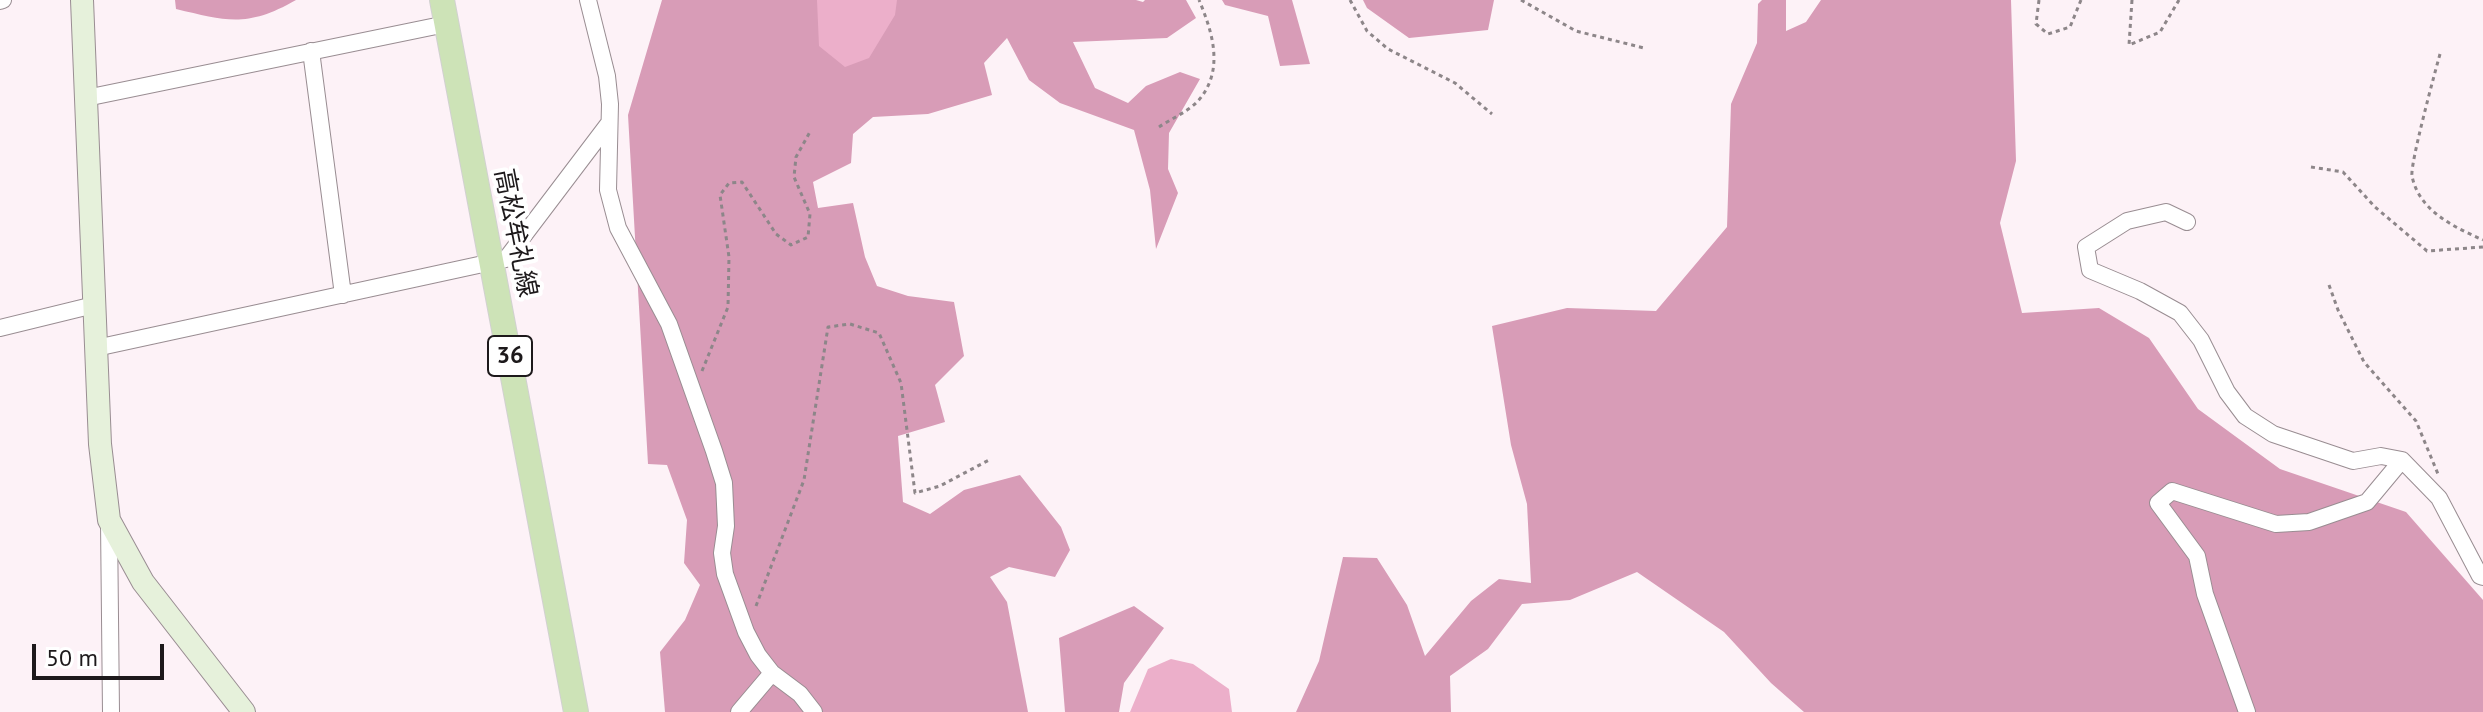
<!DOCTYPE html>
<meta charset="utf-8">
<style>
body{margin:0}
#map{position:relative;width:2483px;height:712px;overflow:hidden;background:#fdf2f7;font-family:"PT Sans",sans-serif}
canvas{display:block}
.scale{position:absolute;left:32px;top:644px;width:132px;height:36px;box-sizing:border-box;border:4px solid #1d191b;border-top:0;padding-left:10px;font-size:24px;line-height:28px;white-space:nowrap;color:#1d191b;-webkit-text-stroke:6px #fff;paint-order:stroke}
</style>
<div id="map">
<canvas width="2483" height="712"></canvas>
<div class="scale">50 m</div>
</div>
<script>
const c = document.querySelector('canvas').getContext('2d');
c.lineJoin = 'round';
function fill(path, color) { c.fillStyle = color; c.fill(path, 'evenodd'); }
function trace(path, color, width, dash) { c.strokeStyle = color; c.lineWidth = width; c.lineCap = dash ? 'butt' : 'round'; c.setLineDash(dash || []); c.stroke(path); }
function label(font, color, halo, rows, align = 'center') {
  c.font = font + ' "PT Sans","Noto Sans JP",sans-serif'; c.lineWidth = 8; c.setLineDash([]); c.textBaseline = 'middle'; c.strokeStyle = halo; c.fillStyle = color; for (const [text, x, y, turn = 0] of rows) {
    c.save(); c.translate(x, y); c.rotate((+turn || 0) * Math.PI / 180); c.textAlign = isNaN(turn) ? turn : align; if (halo) c.strokeText(text, 0, 0); c.fillText(text, 0, 0); c.restore();
  }
}
fill(new Path2D(`
 M175,0h121c-49,28 -69,21 -120,9z
 M662,0h474l7,2 2,-2h41l10,18 -29,20 -94,4 22,46 33,15 18,-17 34,-14 20,7 -31,54 -1,36 10,24 -22,56 -6,-59 -16,-60 -74,-27 -31,-23 -22,-42 -23,25 8,32 -64,19 -55,3 -20,17 -2,29 -38,19 5,26 35,-5 12,54 12,29 31,10 46,6 10,54 -29,29 10,37 -47,14 5,66 27,12 34,-24 56,-15 41,52 9,23 -15,27 -46,-10 -19,10 17,25 21,110h-363l-5,-60 25,-32 15,-35 -16,-22 3,-43 -20,-55 -19,-1 -20,-349z
 M1222,0h70l18,64 -30,2 -12,-50 -43,-11z
 M1363,0h131l-6,30 -79,8 -42,-30z
 M1762,0h24v31l20,-9 15,-22h190l5,161 -16,62 22,90 77,-5 50,30 49,71 82,60 126,43 77,88v112h-679l-33,-29 -47,-51 -87,-60 -67,28 -48,4 -34,45 -38,27 1,36h-155l23,-51 24,-104 34,1 30,47 18,51 46,-55 28,-22 32,4 -4,-79 -16,-59 -19,-119 75,-18 89,3 71,-84 4,-123 26,-61 1,-39z
 M1134,606l30,22 -40,55 -5,29h-54l-6,-74z`), '#d89cb7');
fill(new Path2D(`
 M817,0h80l-2,15 -26,43 -24,9 -26,-21z
 M1171,659l22,5 36,25 3,23h-102l18,-43z`), '#ecafca');
const street = new Path2D(`
 M588,0l19,76 3,28 -2,86 10,38 51,96 45,127 10,32 2,43 -4,27 3,21 21,58 12,23 14,18 28,21 14,18
 M0,1l3,-1
 M311,51l32,244
 M86,98l360,-74
 M2187,222l-21,-10 -39,9 -41,26 4,23 50,21 40,22 21,27 26,52 18,24 28,18 80,27 28,-5 21,4 37,38 41,78 3,1
 M0,328l94,-23
 M96,348l410,-89 103,-136
 M109,522l2,190
 M739,712l33,-39
 M2247,712l-42,-118 -8,-38 -39,-53 14,-12 104,33 33,-2 58,-20 35,-42`);
const secondary = new Path2D(`
 M82,0l18,444 9,76 34,62 101,130`);
const primary = new Path2D(`
 M442,0l134,712`);
trace(street, '#998d92', 18);
trace(secondary, '#998d92', 24);
trace(primary, '#d2d1d1', 26);
trace(new Path2D(`
 M1350,0l17,31 21,18 67,34 37,31
 M1521,0l55,31 68,17
 M2039,0l-3,24 12,10 22,-7 11,-27
 M2132,0l-3,45 31,-13 19,-32
 M2440,54c-5,18 -30,110 -28,122 7,35 42,51 71,64
 M1159,127c12,-8 28,-15 38,-25 28,-30 16,-69 2,-102
 M2311,167l32,5 32,35 52,44 56,-4
 M2329,285l9,25 26,52 52,59 22,53
 M702,371l26,-64 1,-50 -9,-62 9,-12 13,-1 34,52 15,11 17,-8 2,-23 -16,-37 2,-20 15,-27
 M756,606l48,-126 24,-153 22,-3 29,9 22,50 14,110 25,-7 49,-26`), '#8d8689', 3, [4, 4]);
trace(street, '#fff', 16);
trace(secondary, '#e6f1db', 22);
trace(primary, '#cde3b7', 24);
for (const [x, y, w] of [
 [510,356,44]
]) { const box = new Path2D(); box.roundRect(x - w / 2, y - 20, w, 40, 6); c.fillStyle = '#fff'; c.fill(box); trace(box, '#1d191b', 2); }
label('bold 24px', '#1d191b', null, [
 ["36",510,356]
]);
label('26px', '#1d191b', '#fff', [
 ["高松牟礼線",515,233,79]
]);
</script>
